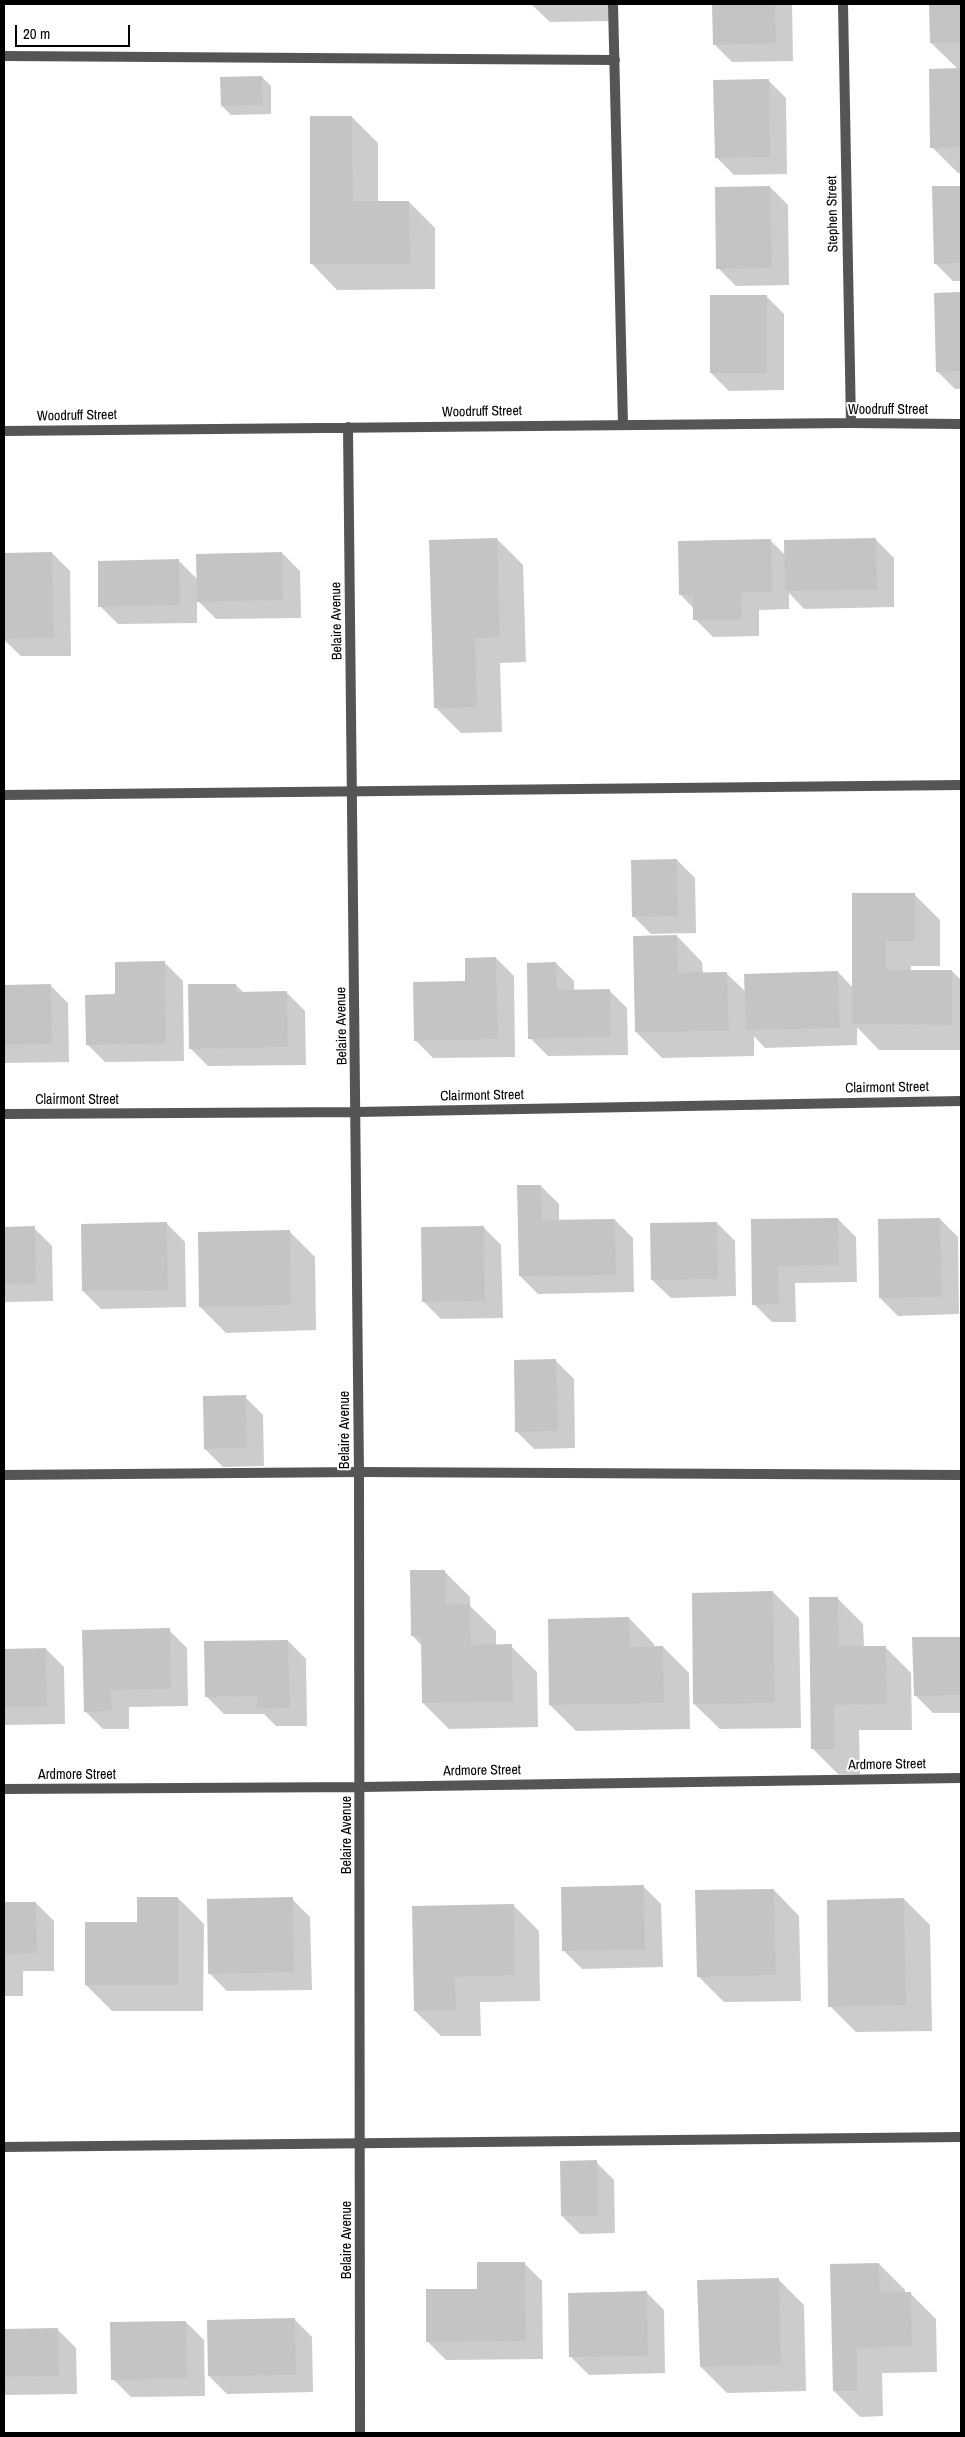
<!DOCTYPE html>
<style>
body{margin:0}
#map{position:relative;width:965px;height:2437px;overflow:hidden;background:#fff;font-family:"Archivo Narrow",sans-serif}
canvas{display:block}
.frame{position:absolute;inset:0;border:5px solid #000;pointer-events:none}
.scale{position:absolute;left:15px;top:25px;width:115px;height:22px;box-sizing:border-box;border:2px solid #000;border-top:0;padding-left:6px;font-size:15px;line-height:18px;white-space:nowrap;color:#000;-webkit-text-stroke:4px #fff;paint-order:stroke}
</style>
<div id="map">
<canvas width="965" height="2437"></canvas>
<div class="frame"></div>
<div class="scale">20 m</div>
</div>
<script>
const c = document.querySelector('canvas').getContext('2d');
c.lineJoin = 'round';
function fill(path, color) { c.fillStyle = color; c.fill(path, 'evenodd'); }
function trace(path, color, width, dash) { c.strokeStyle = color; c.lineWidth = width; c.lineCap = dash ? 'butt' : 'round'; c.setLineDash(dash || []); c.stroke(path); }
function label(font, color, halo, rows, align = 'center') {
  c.font = font + ' "Archivo Narrow",sans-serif'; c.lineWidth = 4; c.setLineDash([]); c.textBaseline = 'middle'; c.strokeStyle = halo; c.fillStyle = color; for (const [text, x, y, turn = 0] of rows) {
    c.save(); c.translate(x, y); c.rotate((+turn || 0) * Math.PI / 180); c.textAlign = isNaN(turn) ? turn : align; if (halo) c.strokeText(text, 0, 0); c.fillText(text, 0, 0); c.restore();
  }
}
fill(new Path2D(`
 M531,4h80v17l-61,1z
 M713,4h79l1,57 -61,1 -18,-18z
 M930,4h31v169h-3l-26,-26 26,-78 -27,-26z
 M262,77l9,9v28l-40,1 -9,-9z
 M768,80l18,18 1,76 -53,1 -18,-18z
 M352,117l26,26v59h31l26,26v61l-98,1 -25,-26z
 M770,187l18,18 1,80 -53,1 -18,-18z
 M934,187h27v94h-8l-18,-18z
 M961,293v96h-6l-18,-18 -1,-77z
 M766,296l18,18v76l-55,1 -18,-18z
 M497,539l26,26 3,97 -26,1 2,69 -41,1 -26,-26z
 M770,540l16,16 90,-16 18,18v49l-90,2 -15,-16v16l-30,1v26l-46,1 -18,-18 -1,-10 -14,-15z
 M52,553l18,18 1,85h-50l-17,-16v-86z
 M282,553l18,18 1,47 -85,1 -19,-19v23l-79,1 -18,-18 79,-45 19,19z
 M677,860l18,18 1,55 -45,1 -18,-18z
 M914,894l26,26v46h-29v5h41l9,9v70h-82l-22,-23v18l-92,3 -11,-12v20l-92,2 -26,-26 41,-96 25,26 1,12h24l19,18 92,-20 15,16z
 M496,958l18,18 1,81 -82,1 -18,-18 51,-58z
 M165,963l18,18 1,80 -79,1 -18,-18 30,-48z
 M556,963l18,18v10l35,-1 18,18 1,47 -80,1 -18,-18z
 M50,985l18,18 1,59 -65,1v-77z
 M236,985l8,8h43l18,18 1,54 -98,1 -18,-18z
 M541,1186l18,18v17l56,-1 18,18 1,54 -96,2 -18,-18z
 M838,1219l18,18 1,45 -62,1 1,39h-24l-18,-18 -2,-83z
 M940,1219l18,18 1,77 -61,2 -18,-18z
 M717,1223l18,18 1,55 -65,2 -19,-18z
 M167,1224l18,18 1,65 -85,2 -18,-18z
 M483,1227l18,18 2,73 -62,1 -18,-18z
 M4,1228h30l18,18 1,55 -49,1z
 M289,1231l26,26 1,73 -90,3 -26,-26z
 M556,1361l18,18 1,69 -41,1 -18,-18z
 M245,1397l18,18 1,51 -41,1 -18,-18z
 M444,1571l26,26v9l26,25v15h15l26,26 1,55 -89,2 -26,-26 -1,-57 -10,-11z
 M773,1592l26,26 2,110 -81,1 -26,-25z
 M837,1598l26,26 1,23h21l26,26 1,57h-53l1,44h-22l-26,-26z
 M629,1618l25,26 1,4 8,-1 26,26 1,56 -114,2 -26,-26z
 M169,1630l18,18 1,58 -59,1v22h-26l-18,-18z
 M961,1638v75h-28l-18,-18 -1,-56z
 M288,1641l18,18 1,67h-31l-12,-12h-40l-18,-18z
 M46,1649l18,18 1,57 -61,1v-75z
 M643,1886l18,18 2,63 -81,2 -18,-18z
 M774,1890l25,26 2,85 -77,1 -26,-26z
 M178,1898l26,26 -1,87h-91l-26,-26 52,-62z
 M292,1899l18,18 2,73 -85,1 -18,-18z
 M904,1899l26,26 2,106 -76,1 -26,-26z
 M36,1903l18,18v50h-31v25h-19v-92z
 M513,1905l26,26 1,70 -60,1 1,34h-40l-26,-25z
 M596,2162l18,18 1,53 -35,1 -18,-18z
 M524,2263l18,18 1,78 -97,1 -18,-18 50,-52z
 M879,2264l26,26v3h5l26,26 1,53 -55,1 1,43 -23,1 -26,-26z
 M778,2279l26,26 2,86 -79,2 -26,-26z
 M646,2292l18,18 1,63 -76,2 -18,-18z
 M294,2319l18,18 1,55 -86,2 -18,-18z
 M186,2322l18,18 1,56 -74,1 -18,-18z
 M4,2330h54l18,18 1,46 -73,1z`), '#0003');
fill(new Path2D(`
 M712,4h63l1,39 -63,2z
 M929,4h32v39h-31z
 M961,68v79l-31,1 -1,-79z
 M262,76l1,29 -42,1 -1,-29z
 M769,79l1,78 -55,1 -2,-78z
 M310,116h42l1,85h56l1,63h-100z
 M770,186l2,82 -56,1 -1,-82z
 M932,186h29v77l-27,1z
 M961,292v79l-25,1 -2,-79z
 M710,295h57v78h-57z
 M497,538l3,99 -25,1 2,69 -43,1 -5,-168z
 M876,538l1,52 -92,1 -1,-51z
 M771,539l1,53h-31l1,27 -49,1v-25h-14l-1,-54z
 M52,552l2,86 -50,1v-86z
 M282,552l1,48 -86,2 -1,-48z
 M179,559l1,46 -82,2v-46z
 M677,859l1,57 -46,1 -1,-57z
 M852,893h63v48h-29v29h66v55l-100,-1z
 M677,935l1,38 49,-1 2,59 -94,1 -2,-96z
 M496,957l2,82 -84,2 -1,-59 52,-1v-23z
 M165,961l1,82 -80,2 -1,-50 30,-1v-32z
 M556,962l1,28 53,-1 1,48 -83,2 -1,-76z
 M838,971l2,57 -94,2 -2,-56z
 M51,984l1,60 -48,1v-60z
 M188,984h48v8l51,-1 1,56 -99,2z
 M517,1185h24l1,35 73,-1 1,56 -97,1z
 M838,1218l1,47 -61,1 1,38 -27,1 -1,-86z
 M940,1218l2,79 -63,1 -1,-79z
 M167,1222l1,68 -86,1 -1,-67z
 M717,1222l1,57 -67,1 -1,-57z
 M35,1226l1,57 -32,1v-57z
 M484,1226l1,75 -63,1 -1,-75z
 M290,1230l1,75 -92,2 -1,-75z
 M556,1359l2,72 -43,1 -1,-72z
 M246,1395l1,53 -43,1 -1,-53z
 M410,1570h35v35l25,-1 1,41 41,-1 1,58 -91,1 -1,-67h-10z
 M773,1591l2,112 -82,1 -1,-111z
 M809,1597h29l1,49h47l1,58 -53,1 1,44h-24z
 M629,1617l1,30 33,-1 1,57 -115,2 -1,-86z
 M170,1628l1,61 -60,1 1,21 -28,1 -2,-82z
 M912,1637h49v58l-47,1z
 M288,1640l2,68 -33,1v-13l-52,1 -1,-56z
 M46,1648l1,59h-43v-58z
 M644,1885l1,65 -83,1 -1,-64z
 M774,1889l2,86 -79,2 -2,-87z
 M137,1897h41v88h-93v-63h52z
 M293,1897l1,75 -86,2 -1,-75z
 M904,1898l2,107 -78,2 -1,-107z
 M4,1902h32l1,51 -33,1z
 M514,1904l1,71 -60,2 1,33 -42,1 -2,-105z
 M597,2160v56h-36l-1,-55z
 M477,2262h48l1,79 -100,1v-53h51z
 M879,2263l1,29h31l1,54 -55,2v43h-24l-3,-127z
 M779,2278l2,87 -81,2 -3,-87z
 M647,2291l1,65 -79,1 -1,-64z
 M295,2318l1,57 -88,1 -1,-56z
 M186,2321l1,57 -76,2 -1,-58z
 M58,2328l1,48 -55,1v-48z`), '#c4c4c4');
trace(new Path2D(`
 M613,4l10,421
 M4,56l611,4
 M4,795l957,-10
 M4,1475l355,-3 602,3
 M4,2147l957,-10`), '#555', 10);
trace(new Path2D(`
 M843,4l8,419
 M348,427l11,1045 1,961
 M4,431l847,-8 110,1
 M4,1114l353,-2 604,-11
 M4,1789l357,-2 600,-9`), '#555', 10);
label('14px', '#000', '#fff', [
 ["Stephen Street",833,214,-91],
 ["Woodruff Street",888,410],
 ["Woodruff Street",482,412,-1],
 ["Woodruff Street",77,416,-1],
 ["Belaire Avenue",337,621,-91],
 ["Belaire Avenue",342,1026,-91],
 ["Clairmont Street",887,1088,-1],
 ["Clairmont Street",482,1096,-1],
 ["Clairmont Street",77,1100],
 ["Belaire Avenue",345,1430,-90],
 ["Ardmore Street",887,1765,-1],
 ["Ardmore Street",482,1771,-1],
 ["Ardmore Street",77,1775],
 ["Belaire Avenue",347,1835,-90],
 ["Belaire Avenue",347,2240,-90]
]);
</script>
